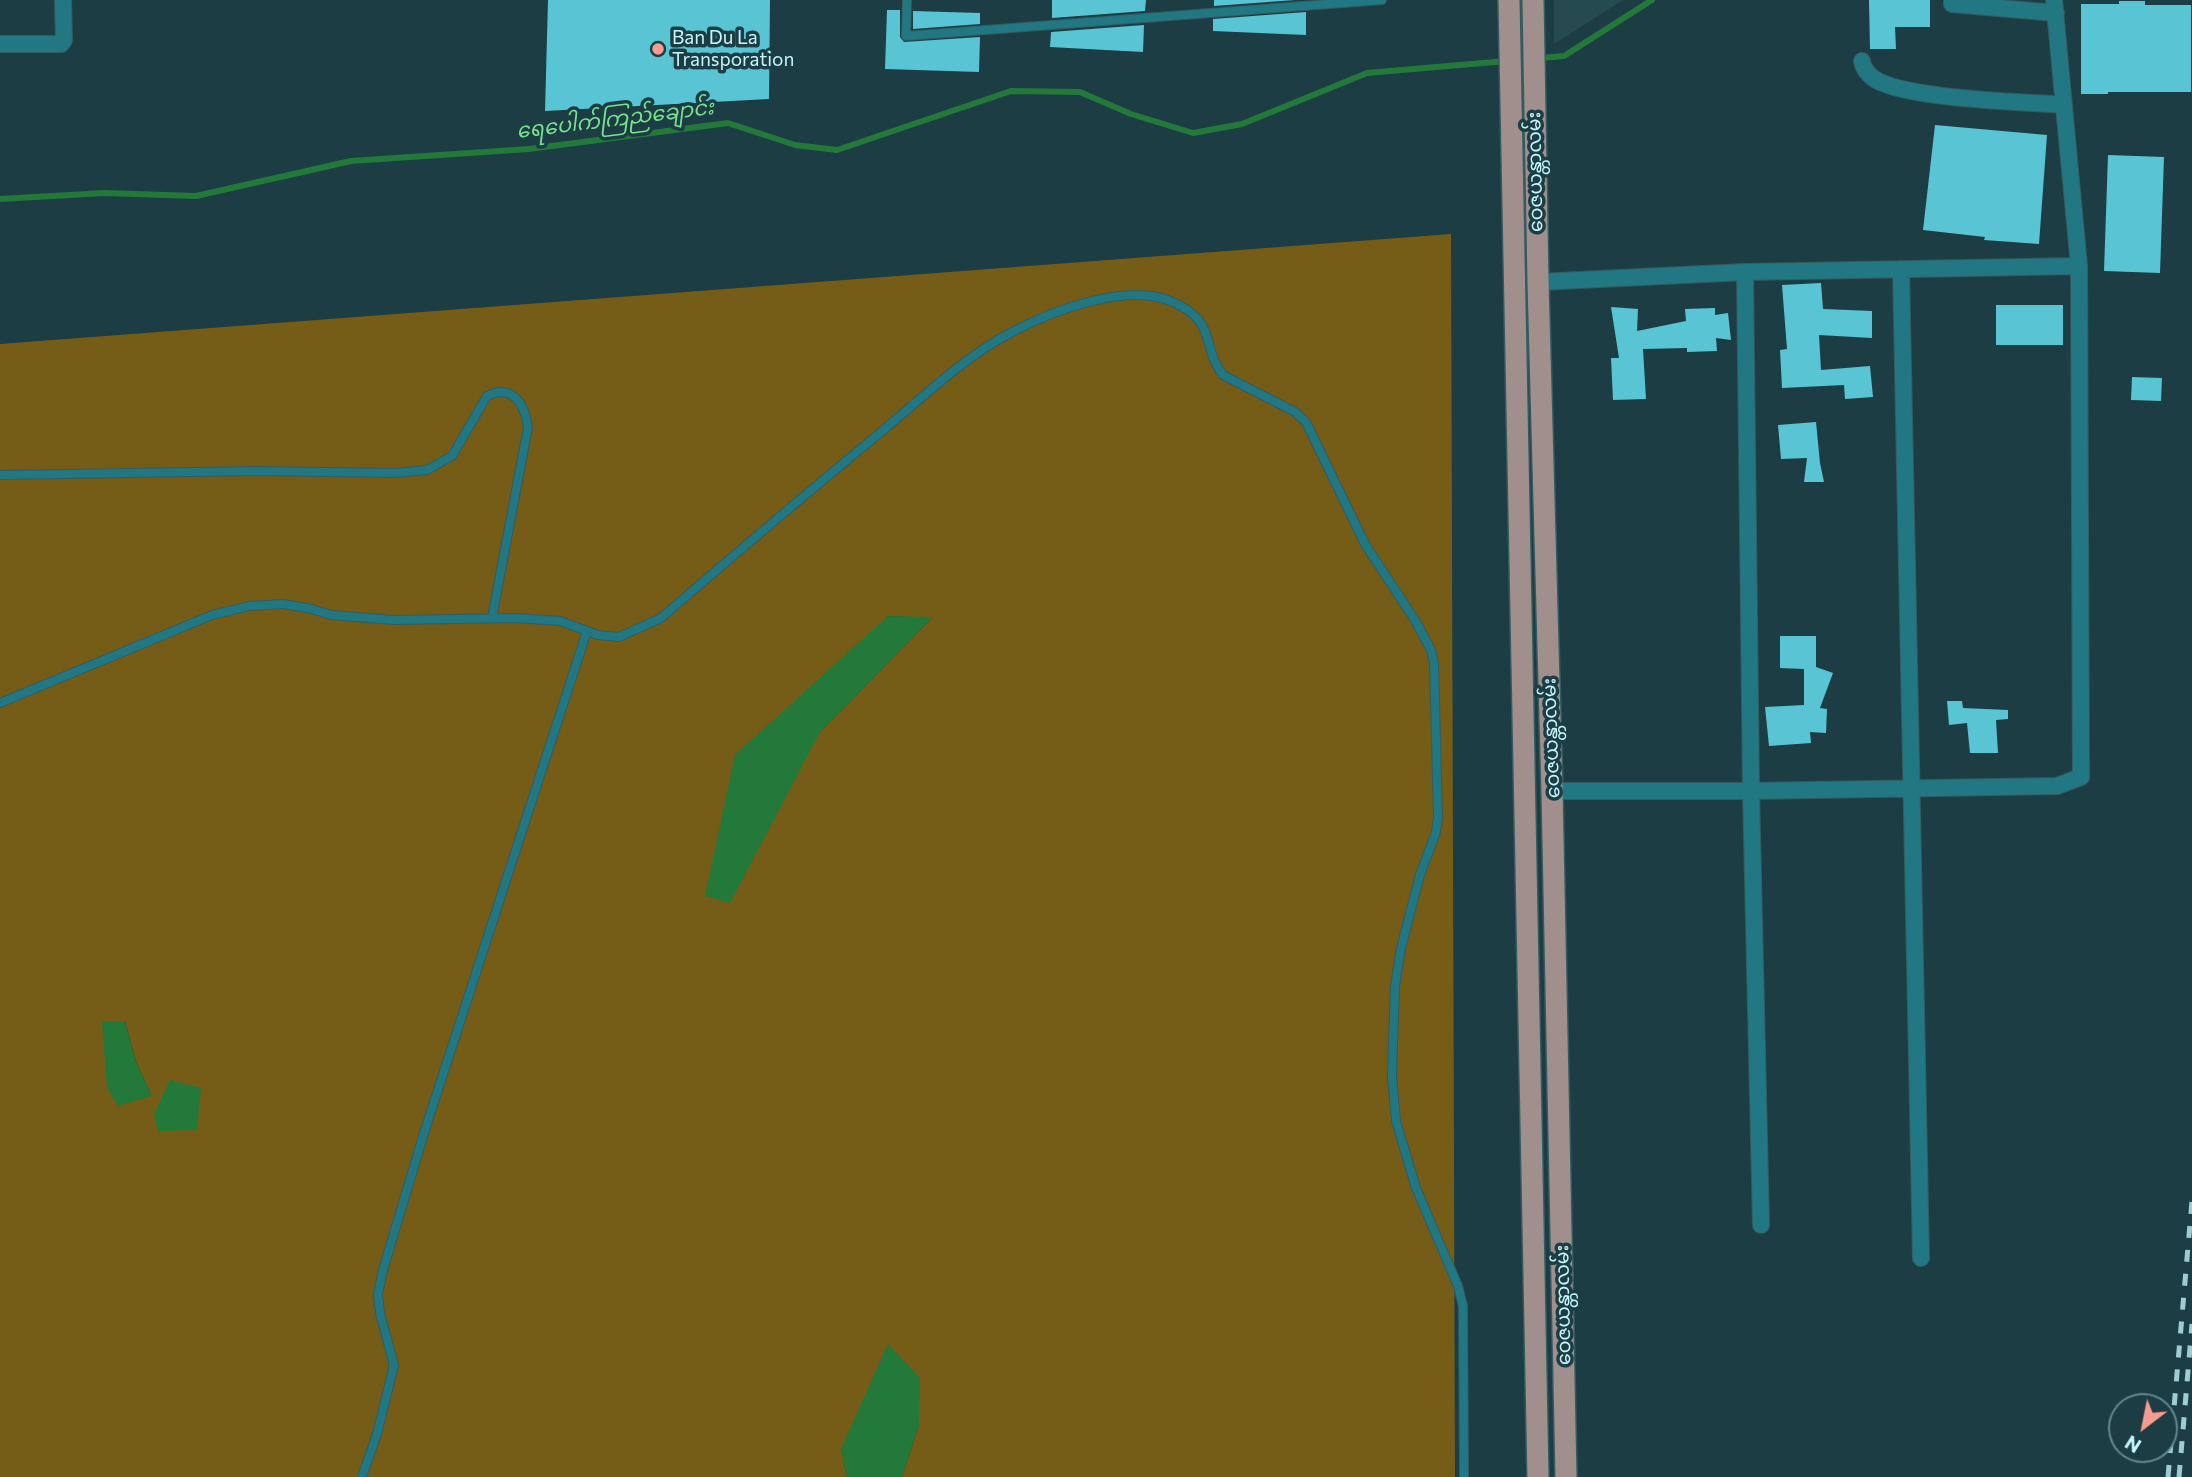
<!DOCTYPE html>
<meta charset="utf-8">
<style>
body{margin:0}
#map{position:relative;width:2192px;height:1477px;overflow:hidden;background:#1c3d43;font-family:Commissioner,sans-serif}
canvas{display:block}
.north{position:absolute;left:2108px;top:1393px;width:70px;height:70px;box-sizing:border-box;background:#1c3d43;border:2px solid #60878d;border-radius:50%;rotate:212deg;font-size:19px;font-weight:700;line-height:28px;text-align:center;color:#c5f6fd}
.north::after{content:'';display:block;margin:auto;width:24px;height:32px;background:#f59c90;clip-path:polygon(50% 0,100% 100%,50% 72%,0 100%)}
</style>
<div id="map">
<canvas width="2192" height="1477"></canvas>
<div class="north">N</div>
</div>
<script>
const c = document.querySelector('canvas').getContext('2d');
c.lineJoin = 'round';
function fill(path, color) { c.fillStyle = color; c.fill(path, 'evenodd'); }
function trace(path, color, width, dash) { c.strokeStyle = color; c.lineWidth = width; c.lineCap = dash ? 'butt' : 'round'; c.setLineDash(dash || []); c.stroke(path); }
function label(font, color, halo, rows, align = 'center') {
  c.font = font + ' Commissioner,"Noto Sans Myanmar",sans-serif'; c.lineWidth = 7; c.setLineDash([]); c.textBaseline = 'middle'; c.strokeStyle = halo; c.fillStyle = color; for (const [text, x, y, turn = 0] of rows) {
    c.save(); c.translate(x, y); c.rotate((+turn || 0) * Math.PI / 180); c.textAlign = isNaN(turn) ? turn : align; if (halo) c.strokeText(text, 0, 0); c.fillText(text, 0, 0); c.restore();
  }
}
fill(new Path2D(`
 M1554,0h69l-69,44z`), '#254b51');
fill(new Path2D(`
 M1451,234l4,1243h-553l17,-52 -78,23 6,29h-847v-1133zM888,616l44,2 -112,114zM102,1021h23l11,41 16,34z`), '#755d17');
fill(new Path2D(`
 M888,616l45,1 -113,115 -90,171 -25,-7 30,-141z
 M102,1021h23l11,41 16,34 -34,10 -11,-18z
 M170,1080l31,8 -4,42 -39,1 -4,-17z
 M888,1344l32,34 -1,47 -17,52h-55l-6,-28z`), '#23793a');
trace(new Path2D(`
 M0,199l105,-6 91,3 155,-35 178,-12 199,-26 67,22 42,5 174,-59 69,1 51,22 62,19 49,-9 125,-51 197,-17 88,-56`), '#23793a', 6);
fill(new Path2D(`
 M548,0h222l-1,99 -224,12z
 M1052,0h94l-1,11 -93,7z
 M1214,0h81l-81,6z
 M1869,0h61v27h-35l1,22h-26z
 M2119,1h26v4h46v87h-83v2h-27v-90h38z
 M887,10h13v27l4,5 76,-5 -1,35 -94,-3z
 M913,11l67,2v11l-67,5z
 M1306,12v23l-93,-4v-12z
 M1144,25l-1,27 -93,-5 1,-15z
 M1935,125l112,10 -8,109 -55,-4 1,-3 -62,-7z
 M2108,155l56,2 -4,116 -56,-2z
 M1821,283l2,26 49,2v27l-53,-3 2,35 49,-4 3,31 -28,2 -1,-14 -62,3 -2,-38 7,-1 -5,-64z
 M1996,305h67v40h-67z
 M1611,307l27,2 -1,22 49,-10 -1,-12 30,-1v7l13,-2 3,27 -15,-2 1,13 -30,1v-4l-44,1 3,50 -33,1 -2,-42h8z
 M2132,377l30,1 -1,23 -30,-1z
 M1816,422l4,41 4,19h-20l3,-24 -26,1 -3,-34z
 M1780,636h36v31l17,6 -13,35 7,1 -1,24 -16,-1 1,11 -42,3 -4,-39 39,-2v-36l-24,-1z
 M1947,701h15l1,7 45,2v9l-12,1 2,33h-28l-3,-30 -18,2z`), '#58c4d4');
const lane = new Path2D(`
 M907,0l-1,36 476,-36
 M0,475l258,-4 137,2 32,-3 25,-14 35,-60c26,-13 38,9 41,31l-36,191
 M0,703l212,-88 37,-9 34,-2 29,5 19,6 63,5 121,-2 45,3 38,14 21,2 42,-19c73,-63 146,-125 220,-186 41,-34 83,-75 131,-100 42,-22 117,-51 163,-29 43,20 26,44 48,72l72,37 11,10 59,122 50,76 16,30 3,13 4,154 -2,15 -16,43 -19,73 -6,38 -3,89 4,46 20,67 42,98 5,20 1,171
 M362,1477l15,-43 17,-69 -14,-52 -2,-19 5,-24 41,-137 163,-502`);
const street = new Path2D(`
 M1952,0v4l104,9
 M0,44h61l3,-4 -1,-40
 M1862,61c1,7 6,13 11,17 28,21 153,24 191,27
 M1901,269l20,989
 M1745,272l6,519 10,434
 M1538,282l207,-10 334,-6
 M1552,791h199l306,-5 24,-9 -2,-511 -25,-266`);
const primary = new Path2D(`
 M1509,0l29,1477
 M1533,0l5,282 14,509 14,686`);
trace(lane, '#345b60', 10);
trace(street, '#345b60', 18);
trace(primary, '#345b60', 24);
trace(lane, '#217883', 8);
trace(street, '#217883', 16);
trace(primary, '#a08f8c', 21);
trace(new Path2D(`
 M2168,1477l24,-276
 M2179,1477l13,-153`), '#9fccd3', 5, [12, 12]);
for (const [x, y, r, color] of [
 [658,49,7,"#f59c90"]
]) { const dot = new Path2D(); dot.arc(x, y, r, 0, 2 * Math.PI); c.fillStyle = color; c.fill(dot); trace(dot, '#1c3d43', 2.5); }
label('19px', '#c5f6fd', '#1c3d43', [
 ["Ban Du La",672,38],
 ["Transporation",672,60]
], 'left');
label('19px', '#c5f6fd', '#1c3d43', [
 ["ဝေဇယန္တာလမ်း",1535,172,-91],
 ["ဝေဇယန္တာလမ်း",1551,738,-92],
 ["ဝေဇယန္တာလမ်း",1563,1305,-91]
]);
label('italic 21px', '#78e38d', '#1c3d43', [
 ["ရေပေါက်ကြည်ချောင်း",615,119,-7]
]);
</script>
